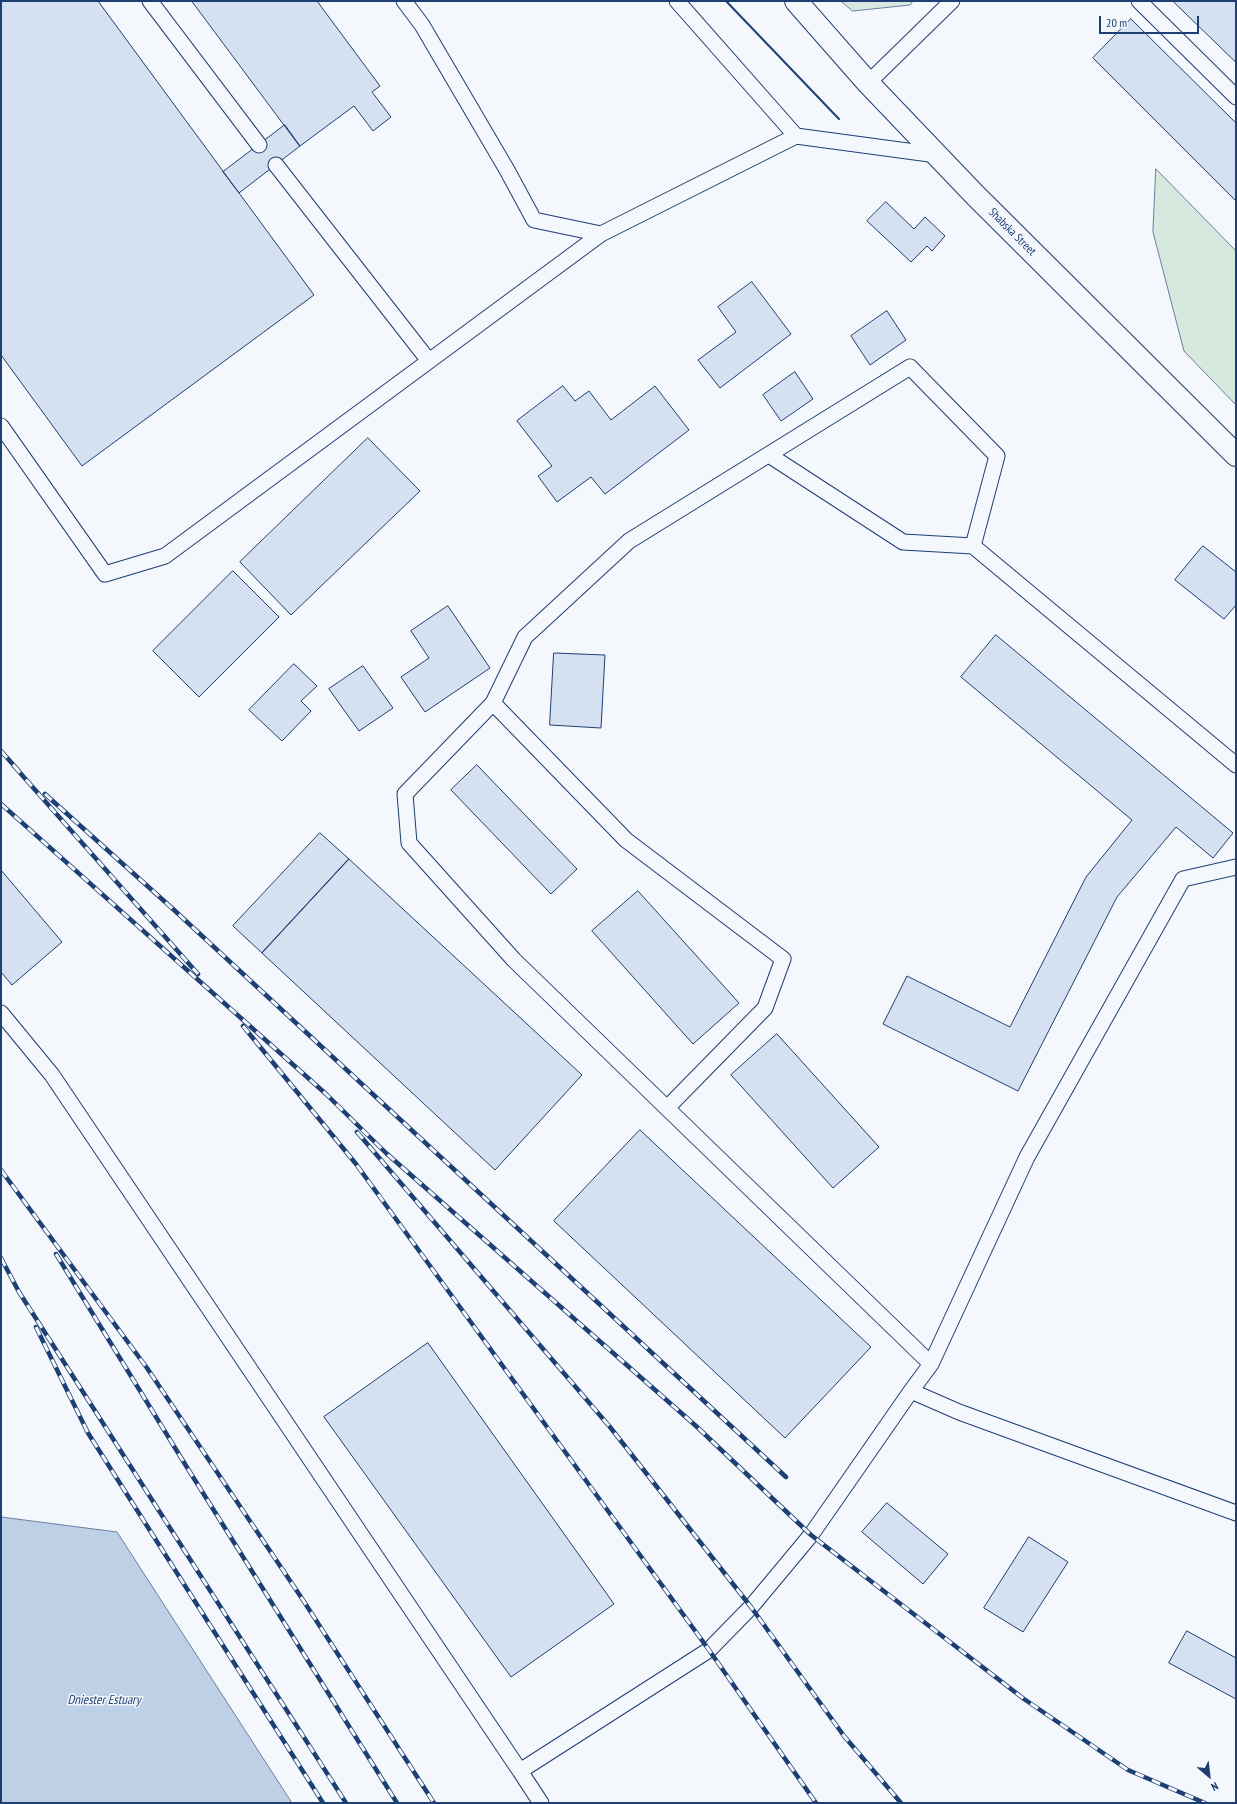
<!DOCTYPE html>
<style>
body{margin:0}
#map{position:relative;width:1237px;height:1804px;overflow:hidden;background:#f4f7fb;font-family:"PT Sans Narrow",sans-serif}
canvas{display:block}
.frame{position:absolute;inset:0;border:2px solid #1d3f73;pointer-events:none}
.north{position:absolute;left:1189px;top:1756px;width:40px;height:40px;-webkit-text-stroke:3px #f4f7fb;paint-order:stroke;rotate:152deg;font-size:11px;font-weight:700;line-height:16px;text-align:center;color:#1d3f73}
.north::after{content:'';display:block;margin:auto;width:14px;height:18px;background:#1d3f73;clip-path:polygon(50% 0,100% 100%,50% 72%,0 100%)}
.scale{position:absolute;left:1099px;top:16px;width:100px;height:18px;box-sizing:border-box;border:2px solid #1d3f73;border-top:0;padding-left:5px;font-size:12px;line-height:14px;white-space:nowrap;color:#1d3f73;-webkit-text-stroke:3px #f4f7fb;paint-order:stroke}
</style>
<div id="map">
<canvas width="1237" height="1804"></canvas>
<div class="frame"></div>
<div class="north">N</div>
<div class="scale">20 m</div>
</div>
<script>
const c = document.querySelector('canvas').getContext('2d');
c.lineJoin = 'round';
function fill(path, color) { c.fillStyle = color; c.fill(path, 'evenodd'); }
function trace(path, color, width, dash) { c.strokeStyle = color; c.lineWidth = width; c.lineCap = dash ? 'butt' : 'round'; c.setLineDash(dash || []); c.stroke(path); }
function label(font, color, halo, rows, align = 'center') {
  c.font = font + ' "PT Sans Narrow",sans-serif'; c.lineWidth = 3; c.setLineDash([]); c.textBaseline = 'middle'; c.strokeStyle = halo; c.fillStyle = color; for (const [text, x, y, turn = 0] of rows) {
    c.save(); c.translate(x, y); c.rotate((+turn || 0) * Math.PI / 180); c.textAlign = isNaN(turn) ? turn : align; if (halo) c.strokeText(text, 0, 0); c.fillText(text, 0, 0); c.restore();
  }
}
const green = new Path2D(`
 M841,1h72l-3,4 -57,6z
 M1156,169l80,82v154l-52,-54 -31,-119z`);
fill(green, '#d7e8df');
trace(green, '#687fa3', 1);
const water = new Path2D(`
 M1,1517l116,15 175,271h-291z`);
fill(water, '#bed0e5');
trace(water, '#687fa3', 1);
const building = new Path2D(`
 M1,1h97l216,294 -232,171 -81,-111z
 M192,1h125l63,85 -8,6 19,25 -18,14 -19,-25 -54,40z
 M1173,1h63v61z
 M1131,19l105,104v78l-143,-143z
 M285,125l15,21 -61,47 -16,-21z
 M886,202l28,27 11,-12 20,19 -13,15 -5,-5 -16,16 -44,-41z
 M752,282l39,52 -71,54 -22,-28 38,-28 -18,-25z
 M887,311l19,29 -36,25 -19,-29z
 M795,372l18,27 -32,22 -18,-26z
 M563,386l12,15 14,-10 22,29 44,-34 34,44 -84,64 -14,-17 -34,25 -19,-26 14,-10 -35,-45z
 M368,438l52,53 -129,124 -51,-53z
 M1203,546l33,26v33l-12,14 -49,-39z
 M233,571l46,46 -80,80 -46,-46z
 M448,606l42,62 -65,44 -24,-35 28,-19 -18,-27z
 M996,635l237,198 -20,25 -37,-31 -59,70 -99,194 -135,-67 24,-48 103,51 76,-150 46,-57 -171,-143z
 M554,653l51,2 -4,73 -51,-3z
 M294,664l23,22 -16,15 10,10 -29,30 -33,-31z
 M363,666l30,42 -34,23 -30,-42z
 M477,765l100,104 -26,25 -100,-104z
 M320,833l29,26 -87,94 -29,-27z
 M349,859l233,216 -87,95 -233,-217z
 M1,870l61,72 -50,43 -11,-13z
 M638,891l101,112 -46,41 -101,-113z
 M777,1034l102,113 -46,41 -102,-113z
 M640,1130l231,217 -86,91 -231,-217z
 M428,1343l186,261 -103,73 -187,-260z
 M887,1503l61,51 -25,30 -61,-52z
 M1029,1537l39,25 -45,70 -39,-24z
 M1187,1631l49,27v41l-67,-36z`);
fill(building, '#d5e0f0');
trace(building, '#1d3f73', 1);
const lane = new Path2D(`
 M150,1l109,144
 M404,1l18,24 85,145 27,50 67,14
 M677,1l119,135
 M1139,1l97,96
 M868,83l84,-82
 M276,165l153,196
 M1,426l104,148 60,-18 436,-322 195,-98 141,19
 M769,455l134,87 70,4
 M493,703l133,137 157,119 -18,49 -98,100
 M1,1013l51,62 468,696
 M931,1364l-417,-404 -105,-117 -4,-49 88,-91 32,-66 104,-96 281,-174 87,89 -24,90 263,219
 M911,1391l20,-27 96,-207 156,-278 53,-12
 M541,1803l-21,-32 189,-121 42,-43 60,-72 100,-144 48,21 277,101`);
const secondary = new Path2D(`
 M796,1l72,82 107,112 261,260`);
trace(lane, '#1d3f73', 17);
trace(secondary, '#1d3f73', 24);
trace(lane, '#f4f7fb', 15);
trace(secondary, '#f4f7fb', 22);
const rail = new Path2D(`
 M1,751l17,19
 M14,766l184,208
 M45,794l128,115 613,568
 M1,804l325,290 60,59 310,273 115,109 213,164 104,71 77,33
 M243,1026l113,138 353,486 107,153
 M357,1132l253,295 141,180 93,129 57,67
 M1,1170l146,198 154,229 133,206
 M56,1254l132,215 209,334
 M1,1258l18,34 327,511
 M36,1327l52,106 235,370`);
trace(rail, '#1d3f73', 4.5);
trace(rail, '#f4f7fb', 3, [9]);
trace(new Path2D(`
 M726,1l113,118`), '#1d3f73', 2);
label('12px', '#1d3f73', '#f4f7fb', [
 ["Shabska Street",1012,232,45]
]);
label('italic 13px', '#1d3f73', '#f4f7fb', [
 ["Dniester Estuary",104,1700]
]);
</script>
